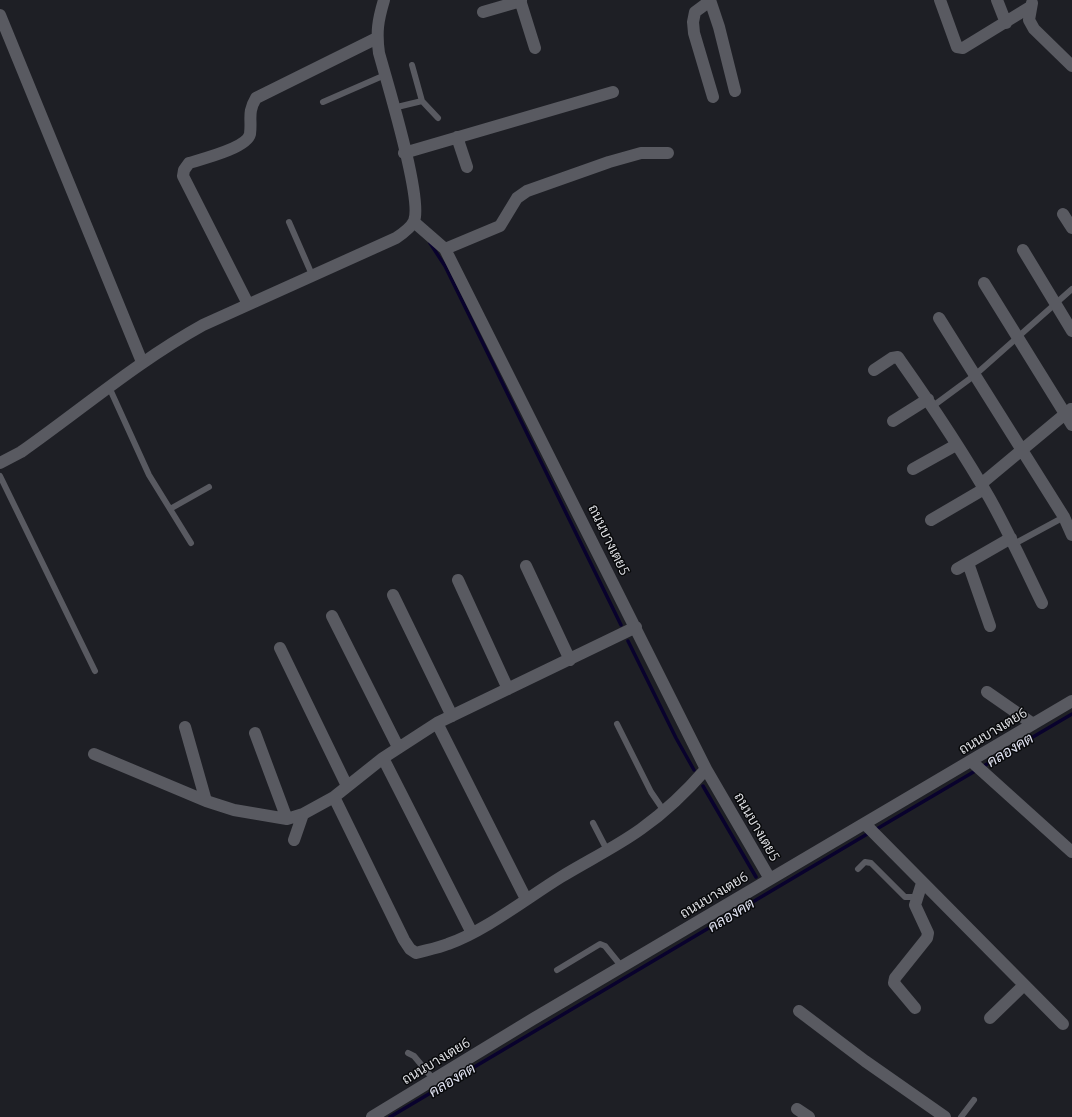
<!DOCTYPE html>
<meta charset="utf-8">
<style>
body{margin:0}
canvas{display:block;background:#1e1f25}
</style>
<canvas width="1072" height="1117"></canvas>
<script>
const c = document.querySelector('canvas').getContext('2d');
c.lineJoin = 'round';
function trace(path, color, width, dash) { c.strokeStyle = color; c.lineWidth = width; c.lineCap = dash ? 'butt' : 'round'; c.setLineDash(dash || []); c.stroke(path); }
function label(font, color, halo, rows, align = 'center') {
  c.font = font + ' Ubuntu,Sarabun,sans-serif'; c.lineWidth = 3; c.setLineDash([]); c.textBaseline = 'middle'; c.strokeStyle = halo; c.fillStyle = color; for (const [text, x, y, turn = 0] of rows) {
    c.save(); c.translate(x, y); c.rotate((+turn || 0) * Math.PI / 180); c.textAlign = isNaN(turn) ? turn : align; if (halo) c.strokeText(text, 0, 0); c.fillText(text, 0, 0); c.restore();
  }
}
trace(new Path2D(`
 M430,243l15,23 176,359
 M628,641l48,97 18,32
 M703,786l53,91
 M875,830l197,-116
 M390,1117l479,-284`), '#09022d', 3.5);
trace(new Path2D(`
 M422,101l16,17
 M323,102l62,-27
 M393,108l29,-7 -10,-36
 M289,222l24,55
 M109,387l40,88 42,68
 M933,406l42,-31 97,-86
 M0,476l95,195
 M170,509l39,-22
 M1014,544l50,-27
 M617,724l34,68 13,19
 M593,823l14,27
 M858,869l7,-7 6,1 34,34h11
 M557,970l43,-26 5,2 17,21
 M408,1053l6,3 20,24
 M961,1117l13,-17`), '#595a61', 6);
trace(new Path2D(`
 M520,0l15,48
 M710,0l9,27 16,64
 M940,0l17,47 6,1 67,-41
 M997,0l9,23
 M710,1l-15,11 -2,10 1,11 19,64
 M1032,3l-3,17 5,9 38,37
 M483,12l38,-11
 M0,15l142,347
 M457,137l10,30
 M404,153l209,-61
 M1063,214l9,14
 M414,222l31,27 261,520 64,110
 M445,249l55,-23 17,-28 10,-7 82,-29 32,-9h27
 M1023,250l49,81
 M984,283l88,142
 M248,304l-65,-128 1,-6 5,-7c13,-4 58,-15 61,-29 2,-15 -3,-21 6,-36l121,-60
 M939,318l125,199 8,18
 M874,370l18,-12 6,-1 4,6c31,44 61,89 88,136 19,34 35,69 52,104
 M893,421l35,-22
 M0,463l21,-11c61,-43 117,-91 182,-127l193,-87c6,-4 15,-10 18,-17 9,-22 -27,-139 -35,-168 -3,-21 -1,-33 5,-53
 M913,469l43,-24
 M981,484l90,-75
 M931,520l53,-31
 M968,563l22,63
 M526,566l44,94
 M957,569l54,-31
 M458,580l50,109
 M393,595l59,121
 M332,616l66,131
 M280,648l67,138
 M987,692l46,32
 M437,723l89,176
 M185,727l21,74
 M255,733l32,86
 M94,754l112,47 28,9 53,9 16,-5 31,-17 49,-39 54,-35 199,-96
 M383,758l89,175
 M971,761l101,91
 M334,797l70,143 6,9 6,4c11,-3 22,-5 32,-9 37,-13 79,-46 113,-67 26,-16 55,-30 80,-48 24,-17 46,-38 65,-60
 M865,824l198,200
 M294,840l9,-26
 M915,1008l-21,-25 1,-5 32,-40 1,-5 -13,-28 7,-22
 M799,1011l66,50 80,56
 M990,1018l34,-33
 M797,1109l12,8
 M372,1117l161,-98 539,-318`), '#595a61', 12);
label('14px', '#dcdde1', '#08090b', [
 ["ถนนบางเตย5",609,540,64],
 ["ถนนบางเตย6",993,731,-31],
 ["ถนนบางเตย5",757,827,60],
 ["ถนนบางเตย6",714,895,-31],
 ["ถนนบางเตย6",436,1061,-31]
]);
label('italic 15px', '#dfe1f1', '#08090b', [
 ["คลองคต",1010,750,-31],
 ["คลองคต",731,915,-31],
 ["คลองคต",452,1080,-31]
]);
</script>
